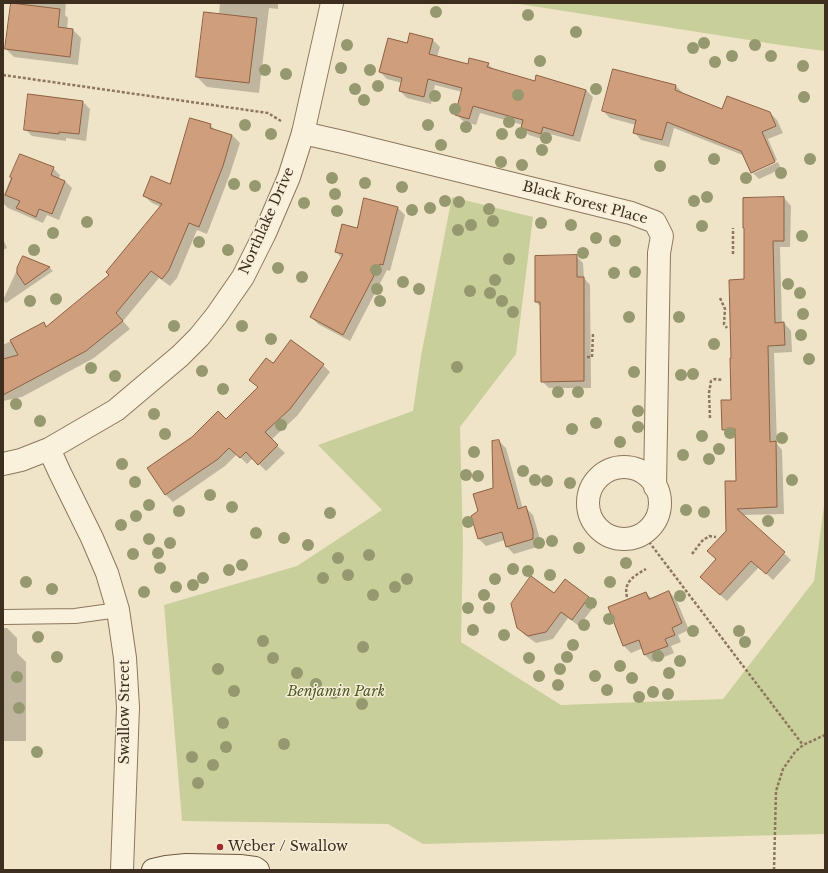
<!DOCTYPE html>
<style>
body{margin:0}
#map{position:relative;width:828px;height:873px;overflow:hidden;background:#f0e4c8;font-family:"Libre Baskerville",serif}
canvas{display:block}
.frame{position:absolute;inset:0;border:4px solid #3d2e20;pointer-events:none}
</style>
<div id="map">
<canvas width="828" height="873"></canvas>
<div class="frame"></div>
</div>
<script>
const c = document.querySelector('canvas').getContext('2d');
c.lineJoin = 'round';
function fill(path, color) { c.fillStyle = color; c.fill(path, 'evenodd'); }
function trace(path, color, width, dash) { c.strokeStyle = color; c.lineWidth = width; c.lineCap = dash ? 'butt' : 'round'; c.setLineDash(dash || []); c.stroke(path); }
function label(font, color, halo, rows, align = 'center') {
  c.font = font + ' "Libre Baskerville",serif'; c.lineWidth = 3; c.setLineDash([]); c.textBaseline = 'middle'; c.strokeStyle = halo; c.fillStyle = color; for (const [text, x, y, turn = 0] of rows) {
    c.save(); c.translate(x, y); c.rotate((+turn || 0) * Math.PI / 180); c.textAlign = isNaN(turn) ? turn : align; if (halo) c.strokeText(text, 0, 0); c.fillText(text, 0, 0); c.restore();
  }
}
fill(new Path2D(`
 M513,3h312v48l-38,-5z
 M452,197l81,20 -17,137 -56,73 3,116 -2,99 100,63 162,-6 91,-118 11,-83v336l-402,10 -35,-20 -206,-3 -18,-216 133,-39 85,-56 -64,-65 95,-34 8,-55z`), '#c9cf9b');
fill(new Path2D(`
 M12,3h54l-1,12 3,3 -1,11 6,1 8,8 -3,27 -64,-8 -8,-8z
 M220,3h58v6l-9,-1 -10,85 -52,-6 -10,-10 22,-63z
 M433,40l7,7 -3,10 31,8 20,-1 6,6 41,12 2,-5 49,13 7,7 -13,45 -30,-8 -2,7 -19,-6 -7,-7 1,-3 -43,-12 -4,12 -13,-4 -7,-7 6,-22 -27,-7 -4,19 -24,-6 -7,-7 2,-8 -15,-4 -7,-7 28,-28z
 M614,70l62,16 7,7 40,17 47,3 7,7 6,13 -15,6 9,21 -23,11v2l24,-11 3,7 -22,10 -7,-7 -7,-16 -71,-28 -5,19 -28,-7 -7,-8 2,-7 -26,-7 -7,-7z
 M83,102l7,7 -4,32 -20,-3v3l-34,-5 -7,-7z
 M210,125l6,6 16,4 8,8 -10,31 -23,60 -10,-4 -20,48 -7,8 -11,-8 -36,43 7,8 -36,29 -72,39 -19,4v-56l41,-21 3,3 64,-52 50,-68 -9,-4 -8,-7 27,-11z
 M20,155l33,13 7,7 -1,4 6,2 7,7 -13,32 -12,-5 -4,8 -35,-15 -5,-5v-6z
 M784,198l7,8 -1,41h-10l2,77 2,-1 7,8 1,21 -18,1 3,91 5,6 2,64 -41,1 48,45 -18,20 -14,-13 -32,34 -19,-17 19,-53 10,-49 -1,-46h-6l-7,-7 9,-28v-42l13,-79z
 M398,208l7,7 -15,56 -3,-1 -37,71 -32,-17 -7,-7 31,-59 -6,-6 21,-23z
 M3,239l4,9 -4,2z
 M824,250h1v23l-1,-1z
 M576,256l7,7 1,15 6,7 1,103h-42l-7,-7 -1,-74 -5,-5z
 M23,257l27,11 3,3 -47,32 -3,-3z
 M274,365h49l7,7 -33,44 -26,24 14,13 -19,18 -13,-13 -6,6 -10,-10 -12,12 -52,36 -7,-7 -18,-27 78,-48 33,-32 -9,-8z
 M499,441l7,7 17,61 3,-1 7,7 7,24v7l-26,8 -7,-7 -2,-7 -19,6 -7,-7v-27l15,-23z
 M565,580l24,17 7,7 -17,22 -11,-8 -15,21 -17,4 -11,-8 -7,-7 36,-34z
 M669,592l7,7 13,31 -11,5 3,7 -10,4 3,7 -22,9 -7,-7 -2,-7 -12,5 -7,-7 -14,-38 36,-15 6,6z
 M3,628h4l10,10v15l9,9v79h-23z`), '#0003');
const building = new Path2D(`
 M11,3l49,6 -2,18 15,2 -3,28 -65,-8z
 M204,12l53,6 -8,65 -53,-6z
 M410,33l23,6 -4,15 39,10 1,-6 20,5 -2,4 48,14 1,-6 50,15 -13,46 -30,-9 -2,7 -20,-6 2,-8 -50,-14 -4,13 -14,-4 7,-27 -34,-9 -4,18 -25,-6 3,-13 -23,-6 9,-34 19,5z
 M613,69l63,16 -1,5 47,19 5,-13 43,16 6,14 -14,6 13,30 -24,11 -10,-22 -74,-29 -5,18 -29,-7 3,-13 -34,-9z
 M28,94l55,7 -4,33 -20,-2v2l-35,-4z
 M190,118l21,6 -1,4 22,7 -9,31 -24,61 -10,-4 -20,47 -7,9 -11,-8 -35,42 7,8 -37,30 -83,44v-36l15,-4 -8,-15 34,-18 2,5 63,-52 -3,-3 56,-68 -19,-8 8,-20 19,8z
 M20,154l34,13 -3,8 14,6 -13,33 -13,-5 -3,8 -20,-9 4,-7 -15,-6 7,-17 -2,-1z
 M784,197v44h-11l2,82 9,-1 1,23 -17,1 2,96 6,-1 1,66 -40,2 48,43 -19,22 -15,-13 -31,34 -20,-18 16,-18 -9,-8 19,-20 -1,-50h11l-1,-52 -13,1 -1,-30h10l-1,-42h1l-2,-78 15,-1v-51h-1v-30z
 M364,198l34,9 -15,58 -3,-1 -37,71 -33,-18 33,-63 -8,-2 7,-28 15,4z
 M577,255v22h7v104l-43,1 -1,-80h-5v-46z
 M23,256l27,11 -25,18 -8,-12v-5z
 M291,340l33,24 -34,45 -25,23 13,13 -20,20 -12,-13 -6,6 -11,-10 -11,11 -53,36 -18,-27 45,-31 26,-26 8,8 32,-32 -9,-7 17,-22 7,5z
 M499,440l19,69 8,-3 7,25v8l-27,8 -4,-15 -24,7 -7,-23 7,-5 -5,-17 20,-6 -1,-47z
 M531,576l23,17 11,-14 24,18 -17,23 -11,-8 -15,20 -18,4 -11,-8 -6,-24z
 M669,591l13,32 -10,5 3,7 -10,4 3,7 -24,9 -5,-15 -16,6 -15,-39 38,-15 3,7z`);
fill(building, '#cf9f7d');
trace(building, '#8d5f41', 1);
const service = new Path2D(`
 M3,617l72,-1 43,-6`);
const minor = new Path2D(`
 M303,133l40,9 288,71 24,9 7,14 -3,17 -4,234
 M588 503a36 36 0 1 1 72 0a36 36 0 1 1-72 0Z`);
const tertiary = new Path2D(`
 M49,449l11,24 32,65 15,35 11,37 7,48 3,49 -6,163
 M3,464l18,-4 28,-11 67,-39 64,-54 19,-19 17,-21 27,-39 22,-44 24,-56 14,-44 29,-130`);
const secondary = new Path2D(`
 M153,870l13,-3 20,-2 54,1 15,2 3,2`);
trace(service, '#8d765c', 16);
trace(minor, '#8d765c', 24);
trace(tertiary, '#8d765c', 24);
trace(secondary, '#6f573f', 24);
trace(new Path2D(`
 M3,75l265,38 13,8
 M733,254v-26
 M720,298l5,11 -1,15 3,4
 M587,357h5l1,-24
 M710,418l-1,-25 2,-12 4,-2 8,1
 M643,534l160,211
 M692,554l10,-13 7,-5 7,1
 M627,597c-4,-15 7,-21 19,-28
 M774,870l2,-79 7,-22 12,-17 8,-7 22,-10`), '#8d765c', 2.5, [3, 2]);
trace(service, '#faf1dc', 14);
trace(minor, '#faf1dc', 22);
trace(tertiary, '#faf1dc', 22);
trace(secondary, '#faf1dc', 22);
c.fillStyle = '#96986f';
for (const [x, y] of [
 [436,12],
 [528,15],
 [576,32],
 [704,43],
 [347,45],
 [755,45],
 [693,48],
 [732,56],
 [771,56],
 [540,61],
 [715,62],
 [803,66],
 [341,68],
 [265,70],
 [370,70],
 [286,74],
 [378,86],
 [355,89],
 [596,89],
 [518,95],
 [435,96],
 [804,97],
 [364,100],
 [455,109],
 [509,122],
 [245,125],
 [428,125],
 [466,127],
 [521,133],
 [271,134],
 [502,134],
 [546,138],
 [441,145],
 [542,150],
 [714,159],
 [810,159],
 [501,162],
 [522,165],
 [660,166],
 [781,173],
 [332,178],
 [746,178],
 [365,183],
 [234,184],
 [255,186],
 [402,187],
 [335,194],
 [707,197],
 [445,201],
 [694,201],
 [459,202],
 [304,203],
 [430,208],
 [489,209],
 [412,210],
 [337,211],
 [493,221],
 [87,222],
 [541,223],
 [471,225],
 [571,225],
 [702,226],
 [458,230],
 [53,233],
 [802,236],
 [596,238],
 [615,241],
 [199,242],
 [34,250],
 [228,250],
 [583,253],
 [509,259],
 [278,268],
 [376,270],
 [635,272],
 [614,273],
 [302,277],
 [495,280],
 [403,282],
 [788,284],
 [377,289],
 [419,289],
 [470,291],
 [490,293],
 [800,293],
 [56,299],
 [30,301],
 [380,301],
 [502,301],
 [513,312],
 [803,314],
 [629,317],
 [679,317],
 [174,326],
 [242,326],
 [801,335],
 [271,339],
 [714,344],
 [809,359],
 [457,367],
 [91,368],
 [202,371],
 [634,372],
 [693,374],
 [681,375],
 [115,376],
 [223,389],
 [558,392],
 [578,392],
 [16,404],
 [638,411],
 [154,414],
 [40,421],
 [596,423],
 [281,425],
 [638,427],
 [572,429],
 [730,433],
 [165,434],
 [702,436],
 [782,438],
 [620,442],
 [719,449],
 [474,452],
 [683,455],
 [709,459],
 [122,464],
 [523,471],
 [466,475],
 [478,476],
 [535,480],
 [792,480],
 [547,481],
 [135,482],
 [570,483],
 [210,495],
 [149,505],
 [232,507],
 [686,510],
 [179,511],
 [704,512],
 [330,513],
 [136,516],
 [768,521],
 [468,522],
 [121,525],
 [256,533],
 [284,538],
 [149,539],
 [552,541],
 [170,543],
 [539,543],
 [308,545],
 [579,548],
 [158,553],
 [133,554],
 [369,555],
 [338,558],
 [626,563],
 [242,565],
 [160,568],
 [513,569],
 [229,570],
 [528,571],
 [348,575],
 [550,575],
 [203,578],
 [323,578],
 [407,579],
 [495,579],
 [26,582],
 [610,582],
 [193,585],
 [176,587],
 [395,587],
 [52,589],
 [144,592],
 [373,595],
 [484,595],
 [680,596],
 [591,603],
 [468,608],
 [489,608],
 [609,619],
 [584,625],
 [473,630],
 [693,631],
 [739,631],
 [504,635],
 [38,637],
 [263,641],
 [745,642],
 [573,645],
 [363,647],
 [658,656],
 [57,657],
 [567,657],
 [273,658],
 [529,658],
 [680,661],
 [620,666],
 [218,669],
 [560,669],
 [297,673],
 [669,673],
 [539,676],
 [595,676],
 [17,677],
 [632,678],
 [316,684],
 [558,685],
 [607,690],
 [234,691],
 [653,692],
 [334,693],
 [668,694],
 [639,697],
 [362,704],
 [19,708],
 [223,723],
 [284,744],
 [226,747],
 [37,752],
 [192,757],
 [213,765],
 [198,783]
]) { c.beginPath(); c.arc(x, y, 6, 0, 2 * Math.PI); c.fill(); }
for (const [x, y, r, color] of [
 [220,847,4,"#9e2a2b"]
]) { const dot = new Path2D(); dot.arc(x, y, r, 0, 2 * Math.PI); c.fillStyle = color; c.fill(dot); trace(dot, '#f7eed8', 1.5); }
label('14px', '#3d2e20', '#f7eed8', [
 ["Black Forest Place",585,203,15],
 ["Northlake Drive",267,221,-66],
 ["Swallow Street",125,712,-90]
]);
label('italic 14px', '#4d5a26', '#f7eed8', [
 ["Benjamin Park",336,692]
]);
label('14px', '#3d2e20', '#f7eed8', [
 ["Weber / Swallow",228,847]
], 'left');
</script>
